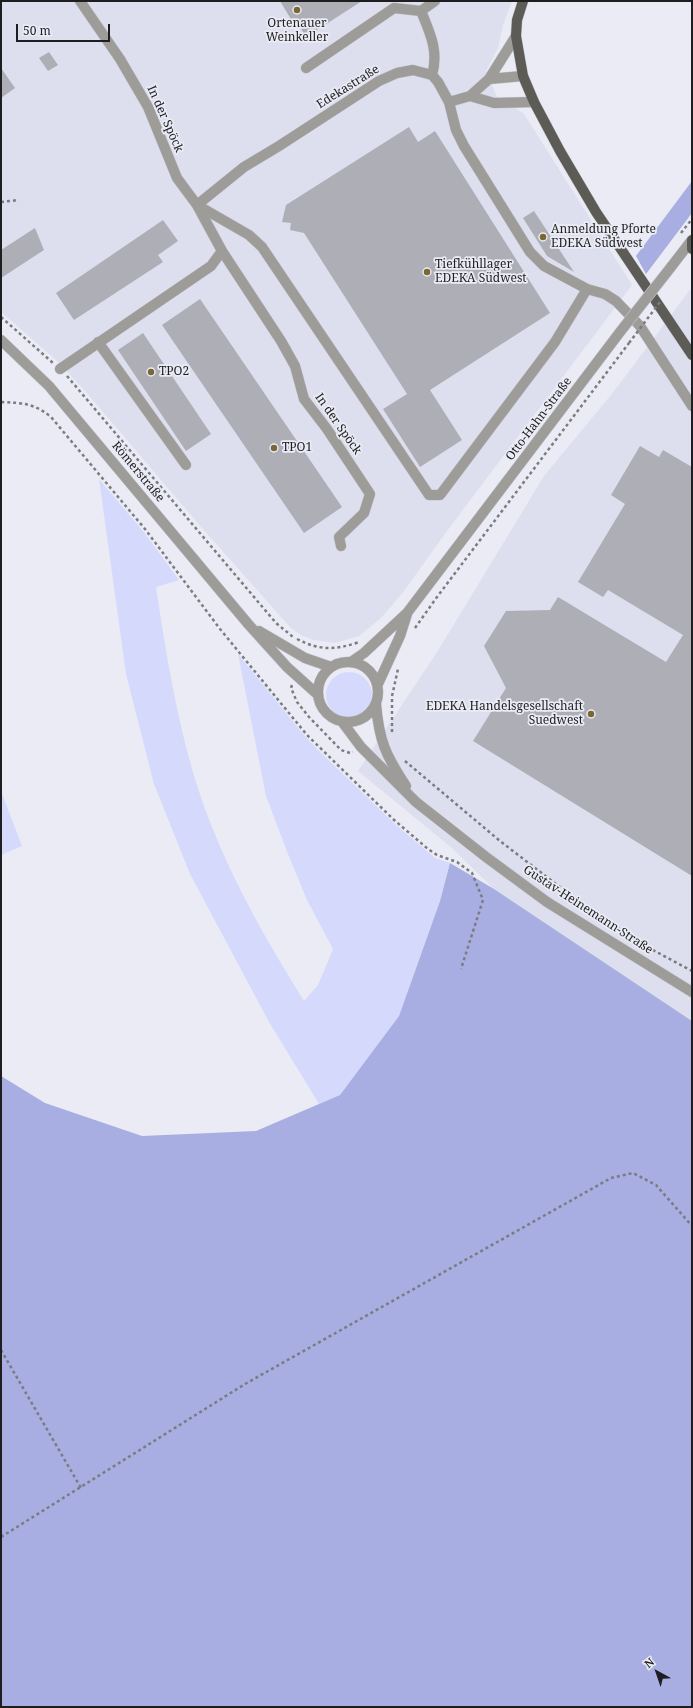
<!DOCTYPE html>
<meta charset="utf-8">
<style>
body{margin:0}
#map{position:relative;width:693px;height:1708px;overflow:hidden;background:#eaebf4;font-family:"Noto Serif",serif}
canvas{display:block}
.frame{position:absolute;inset:0;border:2px solid #1e1e21;pointer-events:none}
.north{position:absolute;left:637px;top:1652px;width:40px;height:40px;-webkit-text-stroke:3px #eaebf4;paint-order:stroke;rotate:320deg;font-size:11px;font-weight:700;line-height:16px;text-align:center;color:#1e1e21}
.north::after{content:'';display:block;margin:auto;width:14px;height:18px;background:#1e1e21;clip-path:polygon(50% 0,100% 100%,50% 72%,0 100%)}
.scale{position:absolute;left:16px;top:24px;width:94px;height:18px;box-sizing:border-box;border:2px solid #1e1e21;border-top:0;padding-left:5px;font-size:12px;line-height:14px;white-space:nowrap;color:#1e1e21;-webkit-text-stroke:3px #eaebf4;paint-order:stroke}
</style>
<div id="map">
<canvas width="693" height="1708"></canvas>
<div class="frame"></div>
<div class="north">N</div>
<div class="scale">50 m</div>
</div>
<script>
const c = document.querySelector('canvas').getContext('2d');
c.lineJoin = 'round';
function fill(path, color) { c.fillStyle = color; c.fill(path, 'evenodd'); }
function trace(path, color, width, dash) { c.strokeStyle = color; c.lineWidth = width; c.lineCap = dash ? 'butt' : 'round'; c.setLineDash(dash || []); c.stroke(path); }
function label(font, color, halo, rows, align = 'center') {
  c.font = font + ' "Noto Serif",serif'; c.lineWidth = 3.5; c.setLineDash([]); c.textBaseline = 'middle'; c.strokeStyle = halo; c.fillStyle = color; for (const [text, x, y, turn = 0] of rows) {
    c.save(); c.translate(x, y); c.rotate((+turn || 0) * Math.PI / 180); c.textAlign = isNaN(turn) ? turn : align; if (halo) c.strokeText(text, 0, 0); c.fillText(text, 0, 0); c.restore();
  }
}
fill(new Path2D(`
 M1,1h511l-9,24 -5,23 -12,23 15,35 15,2 8,6 108,171 -185,246 -43,60 -23,27 -22,18 -24,7 -21,-3 -13,-5 -11,-8 -88,-99 -116,-136 -31,-33 -54,-47z
 M692,287v734l-198,-132 -42,-41 -94,-77 81,-122 105,-173 71,-86z`), '#dddfef');
fill(new Path2D(`
 M99,479l44,52 36,49 -23,7c12,79 25,160 54,235 25,64 58,121 94,179l14,-16 15,-36 -26,-49 -19,-46 -22,-58 -28,-142 66,81 13,14 78,75 40,34 15,5 -10,38 -41,115 -59,79 -21,9 -50,-82 -79,-148 -36,-90 -28,-110z
 M326 695a23 23 0 1 1 46 0a23 23 0 1 1-46 0Z
 M1,791l21,55 -21,9z`), '#d5dafd');
fill(new Path2D(`
 M692,181v32l-46,61 -10,-18z
 M450,863l44,26 198,132v686h-691v-631l44,27 97,33 114,-5 84,-36 59,-79 41,-115z`), '#a8aee1');
fill(new Path2D(`
 M280,1h82l-56,36 -11,-18 -3,2z
 M49,52l9,13 -10,6 -9,-13z
 M1,68l14,20 -14,10z
 M409,127l9,15 17,-11 115,182 -120,77 32,50 -42,27 -37,-58 24,-15 -103,-161 -14,-3 1,-7 -9,-1 4,-17z
 M534,211l40,61 -27,-16 -24,-38z
 M163,220l15,21 -20,14 5,7 -89,58 -18,-27z
 M35,228l9,22 -43,28v-28z
 M200,299l142,208 -38,26 -142,-208z
 M143,333l68,101 -25,17 -68,-101z
 M640,446l19,11 4,-7 29,17v409l-219,-135 33,-53 -22,-42 22,-35 44,-1 8,-13 108,65 17,-27 -75,-45 -5,7 -25,-15 47,-78 -14,-9z`), '#adaeb6');
const minor = new Path2D(`
 M421,11l14,-10
 M306,68l88,-60 27,3c9,22 18,40 11,64
 M489,79l34,-3
 M470,96l24,7 40,-1
 M449,102l21,-6 19,-17 27,-43
 M197,205l47,-38 35,-21 100,-65 18,-8 16,-3 19,5 6,7 11,20 7,28 8,16 66,106 14,14 43,23 18,5 11,7 24,25 52,80
 M197,205l52,30 13,12 167,248h11l115,-153 32,-53
 M222,251l59,90 14,25 9,33 23,30 43,65 -6,19 -25,24 2,9
 M671,267l20,-26
 M1,340l48,46 200,239 38,42 30,27
 M98,342l88,123
 M60,369l151,-103 11,-15 -25,-46 -20,-27 -29,-71 -28,-48 -40,-58
 M259,631l46,27 26,9
 M318 692a30 30 0 1 1 60 0a30 30 0 1 1-60 0Z
 M351,662l13,-9 43,-40 213,-281
 M378,684l22,-48 7,-22
 M376,704c3,37 10,52 30,82
 M343,723l18,24 55,55 70,55 61,45 145,90`);
const major = new Path2D(`
 M523,1l-6,19 -1,16 7,40 11,26 26,49 36,61 96,143
 M692,240v9`);
trace(minor, '#c5c6ce', 11);
trace(major, '#c5c6ce', 11);
trace(new Path2D(`
 M1,202l18,-2
 M681,233l11,-14
 M1,317l52,46
 M67,376l209,247 17,14
 M1,402c21,1 33,1 50,15l94,112 75,100 87,106 86,84 35,30 9,6 20,7 15,11 11,27 -22,69
 M415,628l22,-31 192,-254
 M297,639c23,12 39,11 62,3
 M292,685l-1,3 6,14 12,15 32,33 9,3 3,-1
 M392,732v-36l6,-27
 M405,761l95,80 91,70 60,38 41,22
 M1,1350l80,138
 M1,1537l244,-153 366,-206 22,-5 23,12 36,41`), '#7b7c81', 2.5, [3, 3]);
trace(minor, '#9d9c99', 10);
trace(major, '#5d5b55', 10);
const minorBridge = new Path2D(`
 M620,332l51,-65`);
trace(minorBridge, '#c5c6ce', 11, []);
trace(new Path2D(`
 M629,343l31,-41`), '#7b7c81', 2.5, [3, 3]);
trace(minorBridge, '#9d9c99', 10);
for (const [x, y, r, color] of [
 [297,10,4,"#796735"],
 [543,237,4,"#796735"],
 [427,272,4,"#796735"],
 [151,372,4,"#796735"],
 [274,448,4,"#796735"],
 [591,714,4,"#796735"]
]) { const dot = new Path2D(); dot.arc(x, y, r, 0, 2 * Math.PI); c.fillStyle = color; c.fill(dot); trace(dot, '#eaebf4', 1.5); }
label('12px', '#1e1e21', '#eaebf4', [
 ["Ortenauer",297,24,"center"],
 ["Weinkeller",297,38,"center"],
 ["Anmeldung Pforte",551,230],
 ["EDEKA Südwest",551,244],
 ["Tiefkühllager",435,265],
 ["EDEKA Südwest",435,279],
 ["TPO2",159,372],
 ["TPO1",282,448],
 ["EDEKA Handelsgesellschaft",583,707,"right"],
 ["Suedwest",583,721,"right"]
], 'left');
label('12px', '#1e1e21', '#eaebf4', [
 ["Edekastraße",348,87,-32],
 ["In der Spöck",165,119,66],
 ["Otto-Hahn-Straße",539,419,-53],
 ["In der Spöck",338,424,55],
 ["Römerstraße",138,472,50],
 ["Gustav-Heinemann-Straße",588,910,33]
]);
</script>
